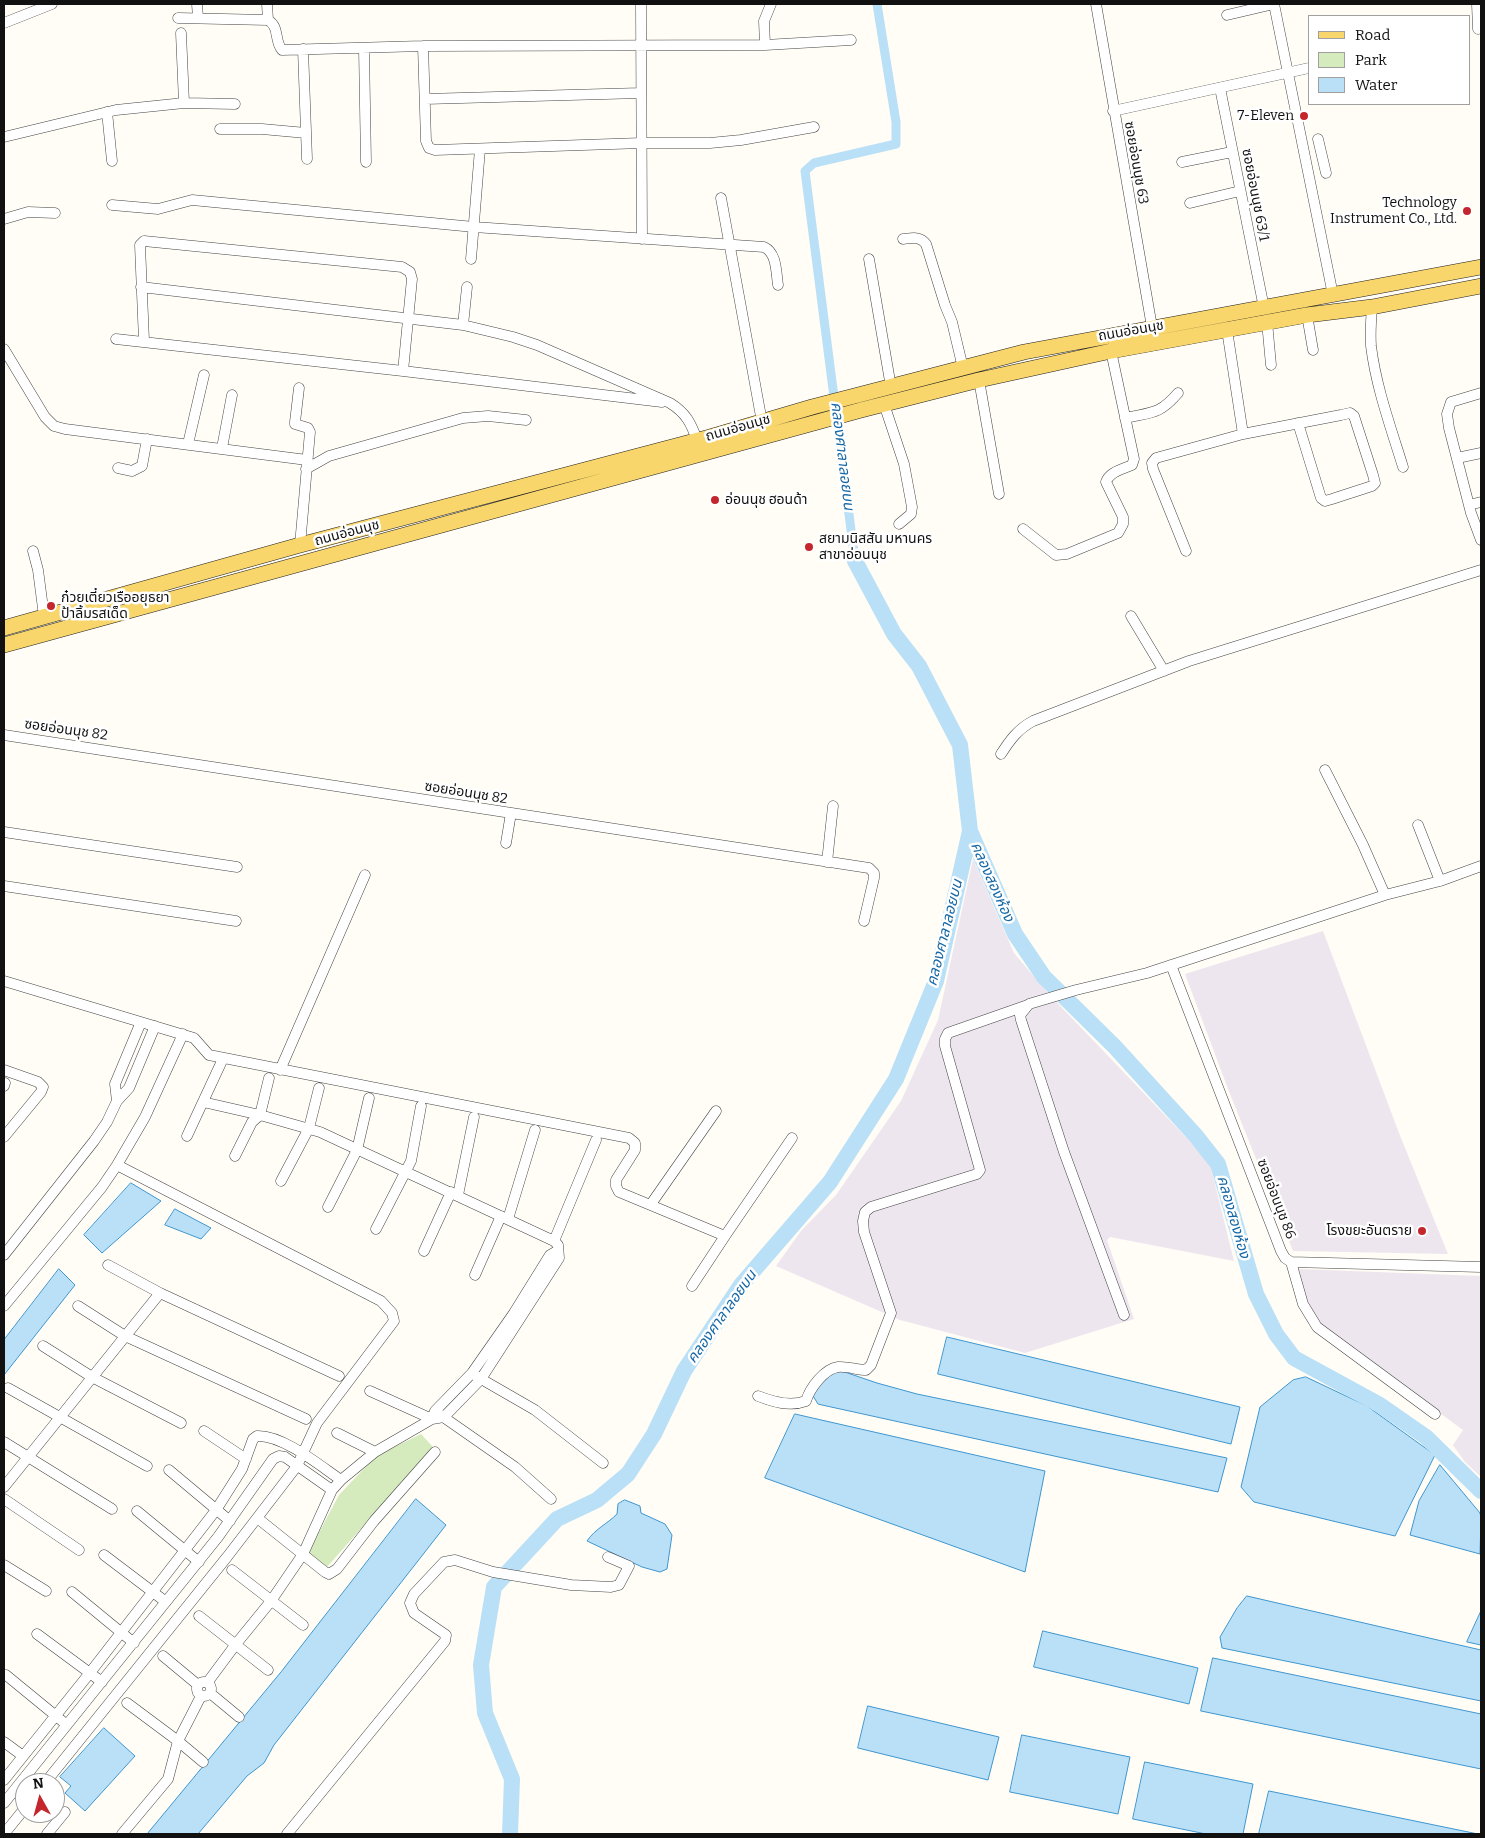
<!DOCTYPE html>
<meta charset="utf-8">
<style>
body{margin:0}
#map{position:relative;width:1485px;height:1838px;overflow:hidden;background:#fffdf5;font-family:Bitter,serif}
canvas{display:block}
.frame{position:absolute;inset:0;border:5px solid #111;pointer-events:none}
.legend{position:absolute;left:1308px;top:15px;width:162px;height:90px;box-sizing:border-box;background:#fff;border:1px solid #a0a0a0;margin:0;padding:6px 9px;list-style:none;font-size:15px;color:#111}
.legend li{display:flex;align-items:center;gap:10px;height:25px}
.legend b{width:25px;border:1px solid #a0a0a0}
.north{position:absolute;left:15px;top:1773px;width:50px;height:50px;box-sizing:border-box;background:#fff;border:1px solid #a0a0a0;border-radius:50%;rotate:353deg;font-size:14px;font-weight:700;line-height:20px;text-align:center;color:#111}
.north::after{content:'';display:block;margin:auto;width:18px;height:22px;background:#c4262e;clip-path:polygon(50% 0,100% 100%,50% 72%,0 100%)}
</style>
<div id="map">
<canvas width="1485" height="1838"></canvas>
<div class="frame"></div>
<ul class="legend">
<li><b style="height:6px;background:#f9d66b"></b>Road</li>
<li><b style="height:14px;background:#d5ebbd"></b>Park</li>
<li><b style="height:14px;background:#b9e0f7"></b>Water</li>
</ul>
<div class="north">N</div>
</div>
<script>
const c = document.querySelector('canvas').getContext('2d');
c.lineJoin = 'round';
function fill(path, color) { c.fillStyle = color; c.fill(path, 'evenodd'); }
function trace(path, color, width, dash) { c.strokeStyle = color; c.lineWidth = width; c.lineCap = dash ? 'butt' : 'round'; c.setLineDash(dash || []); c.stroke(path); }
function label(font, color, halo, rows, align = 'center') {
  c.font = font + ' Bitter,"Noto Sans Thai",serif'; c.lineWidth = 5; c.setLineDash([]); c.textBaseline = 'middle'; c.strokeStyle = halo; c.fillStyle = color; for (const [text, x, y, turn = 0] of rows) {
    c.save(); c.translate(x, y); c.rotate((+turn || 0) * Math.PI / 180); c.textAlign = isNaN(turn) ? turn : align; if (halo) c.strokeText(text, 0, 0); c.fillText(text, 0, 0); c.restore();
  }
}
fill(new Path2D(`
 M973,859l41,94 33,39 154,161 10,15 23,93 -124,-24 -3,3 27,79 -109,34 -125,-33 -124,-54 25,-35 35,-36 65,-94 37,-81z
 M1323,931l76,202 49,121 -155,-3 -65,-162 -43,-115z
 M1299,1269l182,7v201l-16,-15 -12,-17 10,-15 -142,-104 -12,-18 -13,-38z`), '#eee6ef');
fill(new Path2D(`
 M421,1434l12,13 -106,120 -19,-14 31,-58 37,-39z`), '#d5ebbd');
const water = new Path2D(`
 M131,1183l30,18 -59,52 -18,-18z
 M175,1209l36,19 -10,11 -36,-14z
 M59,1269l16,16 -71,90v-35z
 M947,1337l293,70 -9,37 -293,-70z
 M830,1367l47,16 40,11 310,64 -9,34 -396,-87 -4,-1 -5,-8z
 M1306,1377l61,29 68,49 -40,81 -141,-34 -13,-15 19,-80 33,-27z
 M795,1414l250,57 -20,101 -260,-94z
 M1440,1465l40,48 1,5 -1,36 -70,-19 9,-34z
 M416,1499l30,26 -172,220 -10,18 -17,13 -49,58h-51l134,-162z
 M625,1500l15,6 1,7 24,11 7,11 -5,34 -7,3 -18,-5 -55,-26c8,-12 20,-17 30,-27l1,-10z
 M1247,1596l234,54v51l-259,-53 -2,-11 17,-29z
 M1481,1611v34l-14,-3z
 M1043,1631l155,37 -9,36 -155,-37z
 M1213,1658l268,56v55l-280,-58z
 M868,1706l131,31 -11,43 -130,-32z
 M104,1728l31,28 -50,55 -20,-18 6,-7 -11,-9z
 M1022,1735l108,22 -12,57 -108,-22z
 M1145,1762l108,22 -10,50h-37l-73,-15z
 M1269,1791l209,43h-219z`);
fill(water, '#b9e0f7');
trace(water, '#3f96cf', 1);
trace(new Path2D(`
 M855,561l-50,-390 9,-8 82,-19v-22l-19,-118`), '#b9e0f7', 9);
trace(new Path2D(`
 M970,831l45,103 29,43 71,70 81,89 22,28 38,130 20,40 18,24 86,47 46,32 55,54
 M510,1834l2,-55 -27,-66 -4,-48 13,-78 63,-68 40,-19 31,-26 26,-40 30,-63 57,-86 89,-103 66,-103 40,-98 34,-150 -10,-86 -41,-79 -25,-32 -39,-73`), '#b9e0f7', 16);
const minor = new Path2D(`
 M197,4l1,14
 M267,4l1,16
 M641,4l1,235
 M1096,4l56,323
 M1274,4l59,291
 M1477,4l1,25
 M1227,15l47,-11
 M178,18l90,2c12,7 6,21 14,30l141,-4 342,-1 86,-5
 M4,23l48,-19
 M181,33l3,70
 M765,45l-1,-24 7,-17
 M423,46l3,95 3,7 6,2 207,-7h68l31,-3 73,-13
 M303,49l4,110
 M364,49l2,113
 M1220,88l44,220
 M425,99l216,-6
 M1113,111l196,-43
 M107,112l5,49
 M220,129h42l44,4
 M4,137l112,-27 68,-7 51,1
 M1318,139l8,34
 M1182,162l50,-10
 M721,198l41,224
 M1190,203l50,-12
 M112,205l46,4 34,-9 282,27 290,20c13,6 12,25 14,38
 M4,219l24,-7 27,1
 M903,239c10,-1 17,-3 23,5l19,61 7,17 11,46
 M471,259l9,-110
 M869,259l22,128
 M141,287l322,38 50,12 24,8 133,58c16,10 21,20 27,37
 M1372,307c-1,13 -2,26 -1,39 5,41 20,82 32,121
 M1307,315l6,35
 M1267,322l4,43
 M463,325l4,-38
 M116,339l287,32 259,31
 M144,341l-4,-96 4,-4 258,26 8,5 2,7 -9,92
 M4,349l41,68 9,9 11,3 242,31
 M979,380l20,114
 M299,388l-4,34v2l13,4 2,4 -10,113
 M1481,393l-30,9 -4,12 2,14 22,85 10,27
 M884,404l20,60 8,43 -1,7 -12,10
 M1125,418c27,-6 34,-3 53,-25
 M1243,434l98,-19 9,-2 4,3 19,59 2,8 -3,3 -40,13 -7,2 -4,-3 -23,-75
 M188,444l16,-69
 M222,448l10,-53
 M1457,458l24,-5
 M118,468l14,3 10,-5 5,-27
 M306,469l23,-13 134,-38 25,-2 38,4
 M1469,505l12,-3
 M1023,529l33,26 11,-1 51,-21 5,-9v-7l-17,-35c3,-10 17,-13 26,-17l2,-6 -23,-108
 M33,551l5,19 6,46
 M1186,551l-33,-82 -1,-6 4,-5 87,-24 -16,-104
 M1131,616l33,55
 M4,735l865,133 5,5v5l-10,43
 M1001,754c9,-14 17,-25 32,-33l156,-60 292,-91
 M1325,770l38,75 22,50
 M1418,825l22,56
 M4,832l233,35
 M506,843l5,-30
 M827,862l6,-56
 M4,886l232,35
 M1171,965l110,286 4,7 6,4 190,5
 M4,981l190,57 15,17 420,83 6,5v7l-19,30v6l3,6 106,44 -33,50
 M4,1070l34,12 5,5 -2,5 -37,45
 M280,1070l85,-195
 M4,1086l1,-3
 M117,1101l-2,-17 26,-62
 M203,1102l57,13 60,17 234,109 4,4 1,13 -78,121 -37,38 -12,2 -57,33 -34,28 -9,10 -29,64 -32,47 -35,43 -29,39
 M187,1136l34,-73
 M235,1156l17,-34 8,-7 9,-37
 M281,1181l28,-53 10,-40
 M458,1195l16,-78
 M651,1204l65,-93
 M328,1207l29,-57 12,-52
 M508,1219l27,-89
 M376,1229l35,-68 10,-55
 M725,1236l67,-98
 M554,1241l42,-101
 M424,1251l27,-59
 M4,1255l90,-114 13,-19 10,-21 12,-13 26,-62
 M1291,1262l12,42 14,23 118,87
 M108,1265l52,28
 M475,1275l26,-59
 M4,1306l98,-119 15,-22
 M78,1306l47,30 181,83
 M1124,1315l-60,-163 -43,-132 -1,-5 9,-11 47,-14 71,-17 238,-78 55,-14 41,-15
 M43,1346l49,31 89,46
 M476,1376l59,34 68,53
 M8,1388l139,78
 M370,1391l62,28
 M758,1396c15,6 32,11 48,5 4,-13 18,-32 32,-34 8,-1 20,3 28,3l5,-5 20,-52 -27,-81 -1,-11 2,-9 6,-5 106,-33 3,-4 -35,-124v-7l3,-6 80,-28
 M439,1414l76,53 36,32
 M432,1419l3,-8 37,-38 42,-60 36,-58 7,-4
 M204,1431l42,28
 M337,1433l38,19
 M4,1442l108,67
 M169,1470l61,51
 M4,1487l156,-194 179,83
 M4,1499l75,51
 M137,1511l62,51
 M261,1521l64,51 4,2 8,-5 37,-48 61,-69
 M104,1555l62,47
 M4,1565l42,26
 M232,1570l71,55
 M72,1592l62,51
 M199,1616l69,54
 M37,1634l65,48
 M163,1656l35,29
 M6,1675l61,50
 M197 1689a7 7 0 1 1 14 0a7 7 0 1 1-14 0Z
 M210,1693l29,24
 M127,1703l51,38 25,21
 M4,1742l19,14
 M4,1780l85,-106 127,-164 26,-41 11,-30 4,-3c26,-1 62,29 84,44
 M45,1783l182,-226 70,-91 20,-43 77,-102 -2,-8 -11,-12 -264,-136 28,-48 38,-83
 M4,1803l214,-266 55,-78 6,-3 6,1 47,33
 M4,1834l21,-26
 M47,1834l18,-22
 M122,1834l46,-55 10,-38 23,-45
 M287,1834l158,-193 1,-6 -32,-22 -4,-10 4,-9 30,-32 11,-2 38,12 78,13 40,2 8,-2 10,-19 -21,-9`);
const primary = new Path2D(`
 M4,628l296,-83 410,-108 102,-30 212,-55 457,-85
 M4,645l857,-235 118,-30 132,-29 196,-36 65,-8 109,-21`);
trace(minor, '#444', 11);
trace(primary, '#222', 16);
trace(minor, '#fff', 10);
trace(primary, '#f9d66b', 15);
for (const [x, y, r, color] of [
 [1304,116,5,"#c4262e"],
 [1467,211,5,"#c4262e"],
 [715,500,5,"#c4262e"],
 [809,547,5,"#c4262e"],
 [51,606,5,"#c4262e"],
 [1422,1231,5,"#c4262e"]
]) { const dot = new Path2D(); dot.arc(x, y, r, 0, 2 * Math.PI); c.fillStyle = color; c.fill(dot); trace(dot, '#fff', 2); }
label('14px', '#111', '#fff', [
 ["7-Eleven",1294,116],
 ["Technology",1457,203],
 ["Instrument Co., Ltd.",1457,219],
 ["อ่อนนุช ฮอนด้า",725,500,"left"],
 ["สยามนิสสัน มหานคร",819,539,"left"],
 ["สาขาอ่อนนุช",819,555,"left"],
 ["ก๋วยเตี๋ยวเรืออยุธยา",61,598,"left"],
 ["ป้าลิ้มรสเด็ด",61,614,"left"],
 ["โรงขยะอันตราย",1412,1231]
], 'right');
label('14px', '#111', '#fff', [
 ["ซอยอ่อนนุช 63",1136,163,80],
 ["ซอยอ่อนนุช 63/1",1255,195,79],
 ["ถนนอ่อนนุช",1131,331,-10],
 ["ถนนอ่อนนุช",738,428,-16],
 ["ถนนอ่อนนุช",347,533,-15],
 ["ซอยอ่อนนุช 82",66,730,8],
 ["ซอยอ่อนนุช 82",466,793,9],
 ["ซอยอ่อนนุช 86",1276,1199,69]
]);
label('italic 15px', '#1768a6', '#fff', [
 ["คลองศาลาลอยบน",842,456,83],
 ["คลองสองห้อง",992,882,66],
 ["คลองศาลาลอยบน",945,933,-76],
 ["คลองสองห้อง",1233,1217,74],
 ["คลองศาลาลอยบน",722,1317,-55]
]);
</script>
